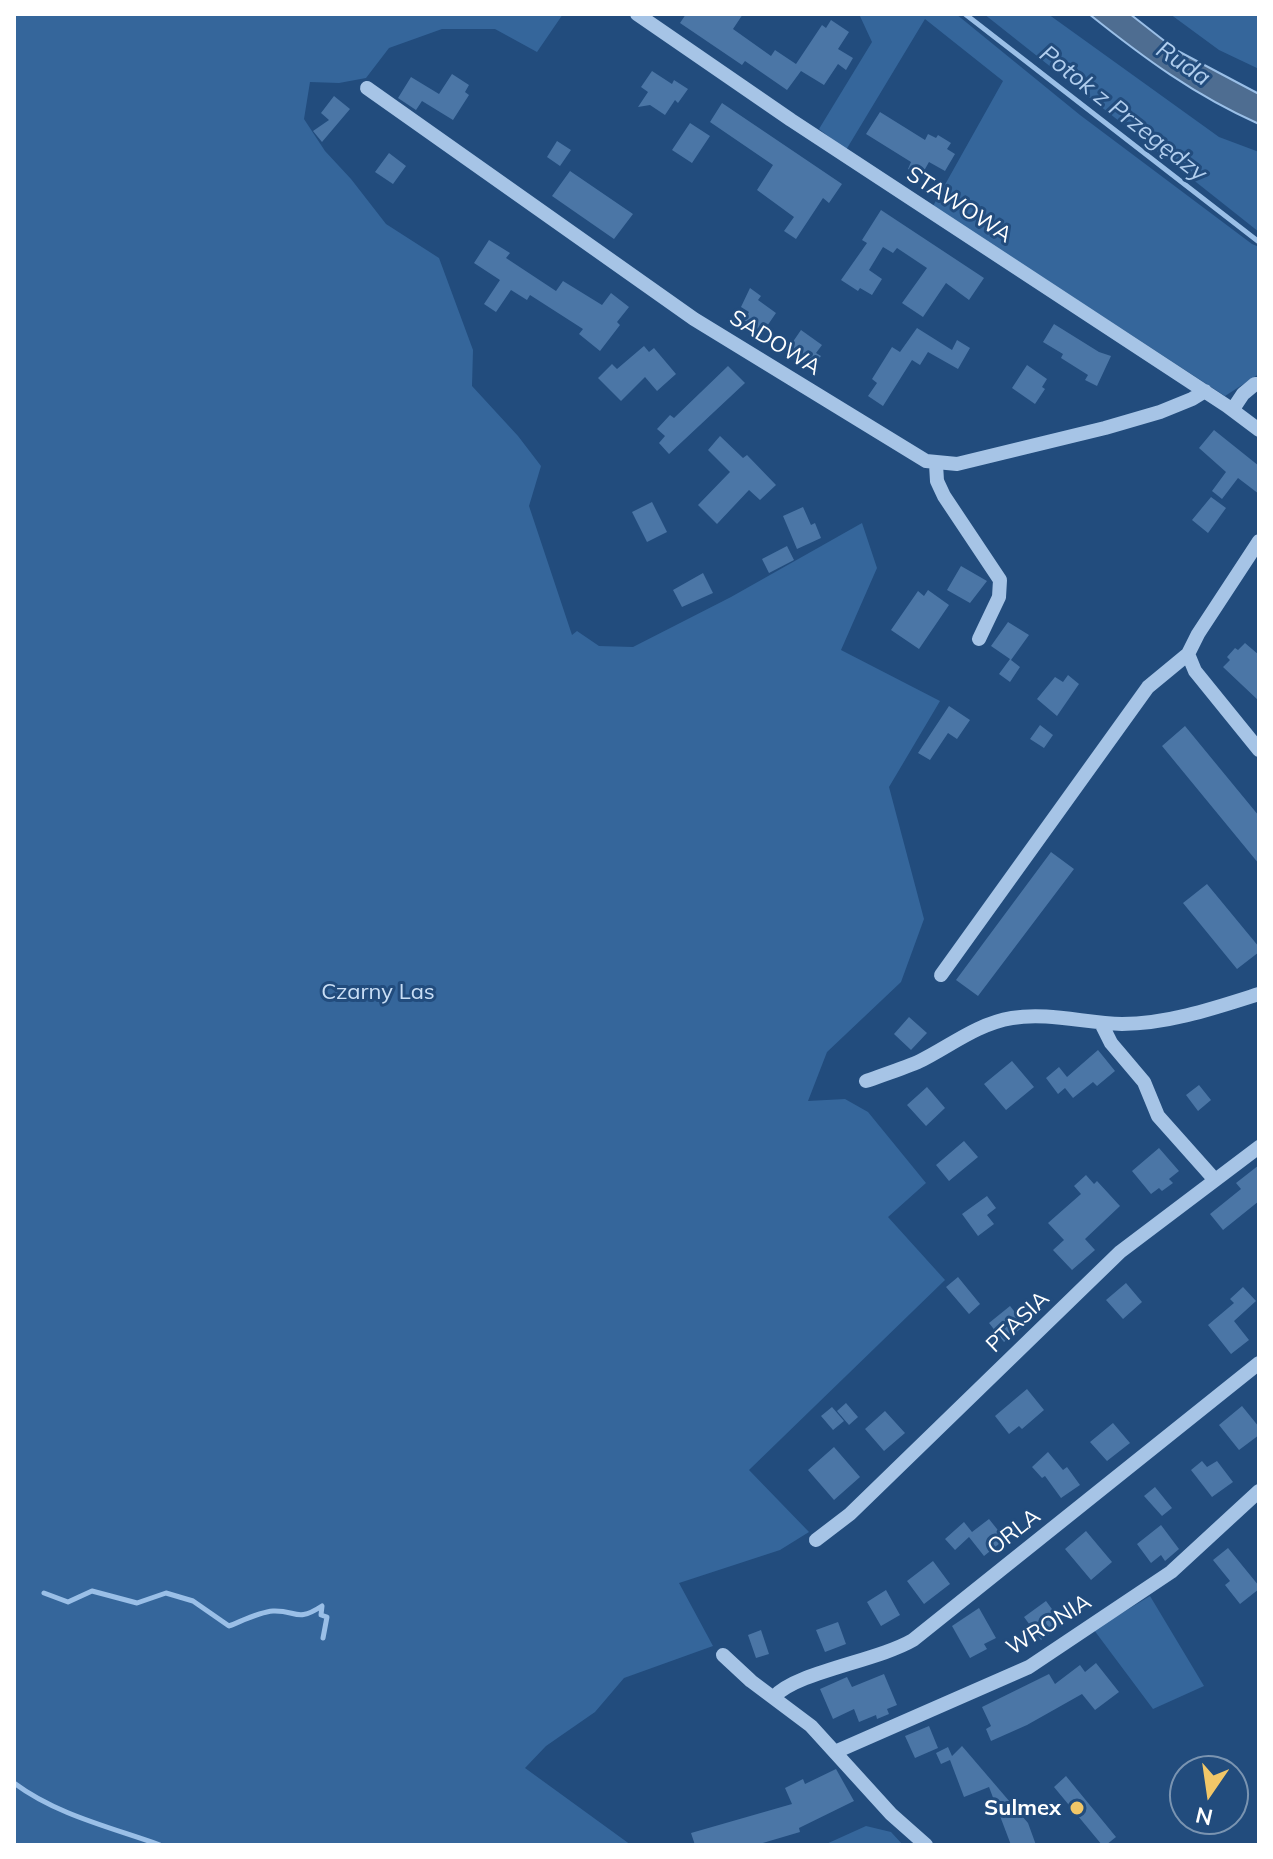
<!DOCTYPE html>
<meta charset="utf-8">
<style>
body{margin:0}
#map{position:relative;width:1273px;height:1859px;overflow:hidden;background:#224c7d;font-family:Mulish,sans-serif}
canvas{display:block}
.frame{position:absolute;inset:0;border:16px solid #fff;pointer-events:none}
.north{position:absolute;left:1169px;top:1755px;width:80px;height:80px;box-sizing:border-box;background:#224c7d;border:2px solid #7a94b1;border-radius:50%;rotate:193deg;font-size:22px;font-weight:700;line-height:32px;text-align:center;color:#fff}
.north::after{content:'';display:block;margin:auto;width:28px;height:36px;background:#f2c768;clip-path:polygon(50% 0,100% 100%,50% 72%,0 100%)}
</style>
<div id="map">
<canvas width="1273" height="1859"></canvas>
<div class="frame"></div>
<div class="north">N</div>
</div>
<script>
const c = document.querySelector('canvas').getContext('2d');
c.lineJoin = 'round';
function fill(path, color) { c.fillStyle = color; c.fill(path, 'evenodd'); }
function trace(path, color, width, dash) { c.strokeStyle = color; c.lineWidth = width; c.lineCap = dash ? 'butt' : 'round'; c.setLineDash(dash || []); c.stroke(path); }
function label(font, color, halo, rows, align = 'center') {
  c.font = font + ' Mulish,sans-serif'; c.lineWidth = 6; c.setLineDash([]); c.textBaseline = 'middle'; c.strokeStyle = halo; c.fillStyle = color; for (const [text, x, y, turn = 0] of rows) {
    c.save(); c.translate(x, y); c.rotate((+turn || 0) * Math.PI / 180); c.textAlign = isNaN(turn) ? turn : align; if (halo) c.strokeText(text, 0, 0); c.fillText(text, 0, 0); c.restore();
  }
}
fill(new Path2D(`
 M14,14h549l-26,38 -42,-23h-53l-53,19 -23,30 -27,5 -29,-1 -6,37 21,32 26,28 35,45 53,34 34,92 -1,36 46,50 23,30 -12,40 43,129 5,-4 22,15 34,1 98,-50 131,-74 15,45 -36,82 99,51 -51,86 35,132 -23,63 -74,70 -19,49 37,-2 23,13 58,71 -38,34 57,63 -196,190 60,62 -29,18 -101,33 34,63 -89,32 -29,34 -49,34 -21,22 106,77h-617z
 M859,14h97l124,101 172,129 7,3v127l-34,22 -292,-190 70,-125 -78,-62 -79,131 -27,-21 53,-87z
 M984,14h64l171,123 40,15v80z
 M1170,14h89v55l-40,-19z
 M1150,1596l54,90 -51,23 -59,-79z
 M866,1826l25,6 12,13h-79z`), '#35669b');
const water = new Path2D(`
 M1089,14h41l46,36 83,44v30c-65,-29 -115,-66 -170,-110z`);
fill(water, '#4e6d91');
trace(water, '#9abfe7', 2);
trace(new Path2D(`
 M965,14l294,228
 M44,1593l24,9 24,-11 45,12 29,-10 27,8 36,25c13,-5 30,-14 44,-15 24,-1 23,12 49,-5l-1,9 6,2 -4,21
 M14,1783c43,32 96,44 146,62`), '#9abfe7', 5);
fill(new Path2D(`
 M686,14h57l-10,15 38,27 4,-6 21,14 26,-39 4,3 5,-8 18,12 -11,17 15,9 -7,12 -8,-6 -14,21 -23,-14 -14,19 -42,-29 -3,4 -62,-42z
 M652,71l20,13 2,-4 14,9 -10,14 -3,-3 -10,15 -15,-10 -12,2 10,-15 -7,-5z
 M452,74l17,11 -4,7 4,3 -16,25 -31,-19 -6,9 -18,-12 13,-21 28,17z
 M334,96l16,13 -28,33 -9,-11 16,-11 -8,-7z
 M722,103l120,81 -13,19 -6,-5 -27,41 -12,-8 10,-14 -37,-27 16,-25 -63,-43z
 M880,112l45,28 3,-6 8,4 2,-3 13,8 -4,6 8,5 -10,17 -16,-9 -8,14 -13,-7 3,-7 -45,-28z
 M690,123l20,13 -18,27 -20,-13z
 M557,141l14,9 -11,16 -13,-9z
 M389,153l17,13 -13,18 -18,-12z
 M570,171l63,43 -19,25 -62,-43z
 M881,210l103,68 -15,22 -23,-17 -23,34 -21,-14 25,-35 -30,-20 -4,5 -10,-6 -14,23 13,9 -10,16 -12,-7 -2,3 -17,-11 26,-37 -5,-3z
 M489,240l21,13 -4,5 50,33 7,-10 39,24 9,-12 18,14 -12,15 3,3 -20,26 -21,-17 4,-5 -53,-34 -3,5 -16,-10 -15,22 -12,-8 16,-24 -26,-17z
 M750,288l11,8 -3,4 18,13 -13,19 -19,-12 5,-8 -8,-5z
 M1054,324l45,28 12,4 -14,30 -12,-6 3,-5 -27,-17 2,-4 -20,-12z
 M917,328l35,22 5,-10 13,8 -12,21 -30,-17 -8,13 -8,-5 -29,46 -15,-10 9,-13 -5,-4 20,-32 8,5z
 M801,330l21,15 -6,8 5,3 -8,11 -25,-18z
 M644,346l5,6 5,-4 22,26 -19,17 -12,-14 -24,24 -23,-23 14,-14 5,5z
 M1027,365l20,14 -5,8 3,2 -10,15 -23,-16z
 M728,366l17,17 -76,71 -10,-11 6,-7 -8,-7 13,-14 4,3z
 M1214,430l45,36v28l-21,-16 -16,21 -10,-8 14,-19 -27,-24z
 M720,436l23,22 4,-3 29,30 -16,15 -11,-10 -32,34 -19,-19 32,-33 -22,-22z
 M1211,497l15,11 -18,25 -16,-13z
 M652,502l15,30 -20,10 -15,-30z
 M803,507l8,18 4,-2 6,15 -24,11 -14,-33z
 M787,546l7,14 -25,13 -7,-14z
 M961,566l26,15 -17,22 -23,-13z
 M703,573l10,20 -31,14 -9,-17z
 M928,590l21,15 -30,44 -28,-19 27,-39 6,5z
 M1008,622l21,13 -18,25 9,7 -10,15 -11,-8 11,-15 -19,-13z
 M1245,643l14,12v46l-36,-34 7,-7 -3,-3 8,-9 3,2z
 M1068,675l11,9 -22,32 -20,-17 18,-22 8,5z
 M949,706l21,14 -13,19 -9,-6 -18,27 -12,-7z
 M1040,725l13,10 -9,13 -14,-9z
 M1185,726l74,90v48l-97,-118z
 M1051,852l23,17 -96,127 -22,-16z
 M1207,884l52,63v5l-22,17 -54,-66z
 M909,1017l18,16 -16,17 -17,-16z
 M1098,1050l17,21 -18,15 -4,-4 -20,16 -8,-10 -7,6 -12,-16 13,-11 8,10z
 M1012,1061l22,26 -28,23 -22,-26z
 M1199,1085l12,15 -13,11 -12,-16z
 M927,1087l18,21 -19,18 -19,-21z
 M964,1141l14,16 -29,24 -13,-16z
 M1159,1148l20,23 -10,8 4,4 -11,8 -3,-3 -8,6 -19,-23z
 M1259,1165v36l-36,29 -13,-16 31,-25 -5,-6z
 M1086,1175l8,9 3,-3 23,25 -35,33 10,11 -23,20 -19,-20 11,-10 -16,-17 33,-29 -7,-8z
 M987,1196l9,12 -9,7 7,9 -16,12 -16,-22z
 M958,1277l22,27 -11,10 -23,-27z
 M1126,1283l16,19 -19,17 -17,-19z
 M1243,1287l13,14 -22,20 15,19 -18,14 -23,-29 26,-22 -4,-4z
 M1010,1306l15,19 -21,17 -15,-19z
 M1027,1389l17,21 -22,19 -3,-3 -10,8 -14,-18z
 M846,1403l12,14 -9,8 -12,-14z
 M1242,1406l17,21v8l-20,15 -20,-25z
 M832,1407l12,14 -11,9 -12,-14z
 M885,1411l20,22 -21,18 -19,-22z
 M1113,1423l17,20 -23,18 -17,-19z
 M834,1447l26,30 -26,23 -26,-30z
 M1048,1452l15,18 4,-3 13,18 -19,13 -16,-22 -3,2 -10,-11z
 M1202,1461l5,6 10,-6 16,21 -21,15 -21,-27z
 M1155,1487l17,21 -10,8 -18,-20z
 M989,1519l16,20 -21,17 -15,-19 -14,13 -10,-11 19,-17 8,10z
 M1161,1525l18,24 -14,12 -4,-6 -10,8 -14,-19z
 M1086,1531l26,31 -21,18 -26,-31z
 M1228,1548l31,38v3l-19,15 -15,-19 5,-4 -17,-21z
 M933,1561l17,23 -26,20 -17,-23z
 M886,1590l14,25 -19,11 -14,-24z
 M1046,1601l17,23 -22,16 -17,-23z
 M979,1608l17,30 -12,6 3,5 -17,9 -18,-32z
 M838,1622l8,22 -21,8 -9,-22z
 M761,1630l8,24 -13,4 -8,-23z
 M1096,1663l23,29 -24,18 -13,-16 -55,31 -36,16 -5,-12 5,-3 -9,-19 67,-33 6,10 25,-19 5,7z
 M884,1674l13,31 -10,4 2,5 -12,5 -1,-4 -17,7 -5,-13 -21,10 -13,-30 27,-12 5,10z
 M929,1726l9,22 -23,10 -10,-22z
 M962,1746l66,77 8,22h-25l-22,-58 -25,10 -14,-37 -9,4 -5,-11 12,-6 4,9z
 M836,1769l18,32 -55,27 1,4 -44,13h-61l-4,-12 101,-29 -7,-16 18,-9 2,5z
 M1066,1776l50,61 -10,8h-4l-48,-58z`), '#4b76a6');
trace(new Path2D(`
 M637,14l154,106 436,286 32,24
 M367,88l327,231 232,142 31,3 148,-36 55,-16 32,-13 13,-8
 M1233,409l10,-15 12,-10h4
 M936,464l1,17 7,15 56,84 -1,17 -20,42
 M1188,654l7,17 64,79
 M941,975l207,-288 40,-33 10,-20 61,-93
 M1101,1023l10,20 33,39 14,34 57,64
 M866,1081c17,-6 35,-12 52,-19 31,-15 58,-38 94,-44 36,-6 73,5 110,6 46,0 93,-16 137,-30
 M816,1540l34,-26 270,-262 139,-105
 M723,1655l28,26 60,45 80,88 35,31
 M774,1697c22,-25 103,-36 139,-57l346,-277
 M835,1752l194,-85 142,-95 88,-81`), '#a6c4e6', 14);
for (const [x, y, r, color] of [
 [1077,1808,8,"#f2c768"]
]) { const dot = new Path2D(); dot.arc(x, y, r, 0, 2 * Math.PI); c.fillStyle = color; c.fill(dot); trace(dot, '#224c7d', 3); }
label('22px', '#fff', '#224c7d', [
 ["STAWOWA",959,205,33],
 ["SADOWA",775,343,32],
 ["PTASIA",1018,1322,-44],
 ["ORLA",1014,1532,-38],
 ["WRONIA",1049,1625,-32]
]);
label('22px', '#c9def5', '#224c7d', [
 ["Czarny Las",378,992]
]);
label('bold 22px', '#fff', '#224c7d', [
 ["Sulmex",1061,1808]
], 'right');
label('italic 24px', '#b1ceee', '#224c7d', [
 ["Ruda",1183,64,34],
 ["Potok z Przegędzy",1123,114,38]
]);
</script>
